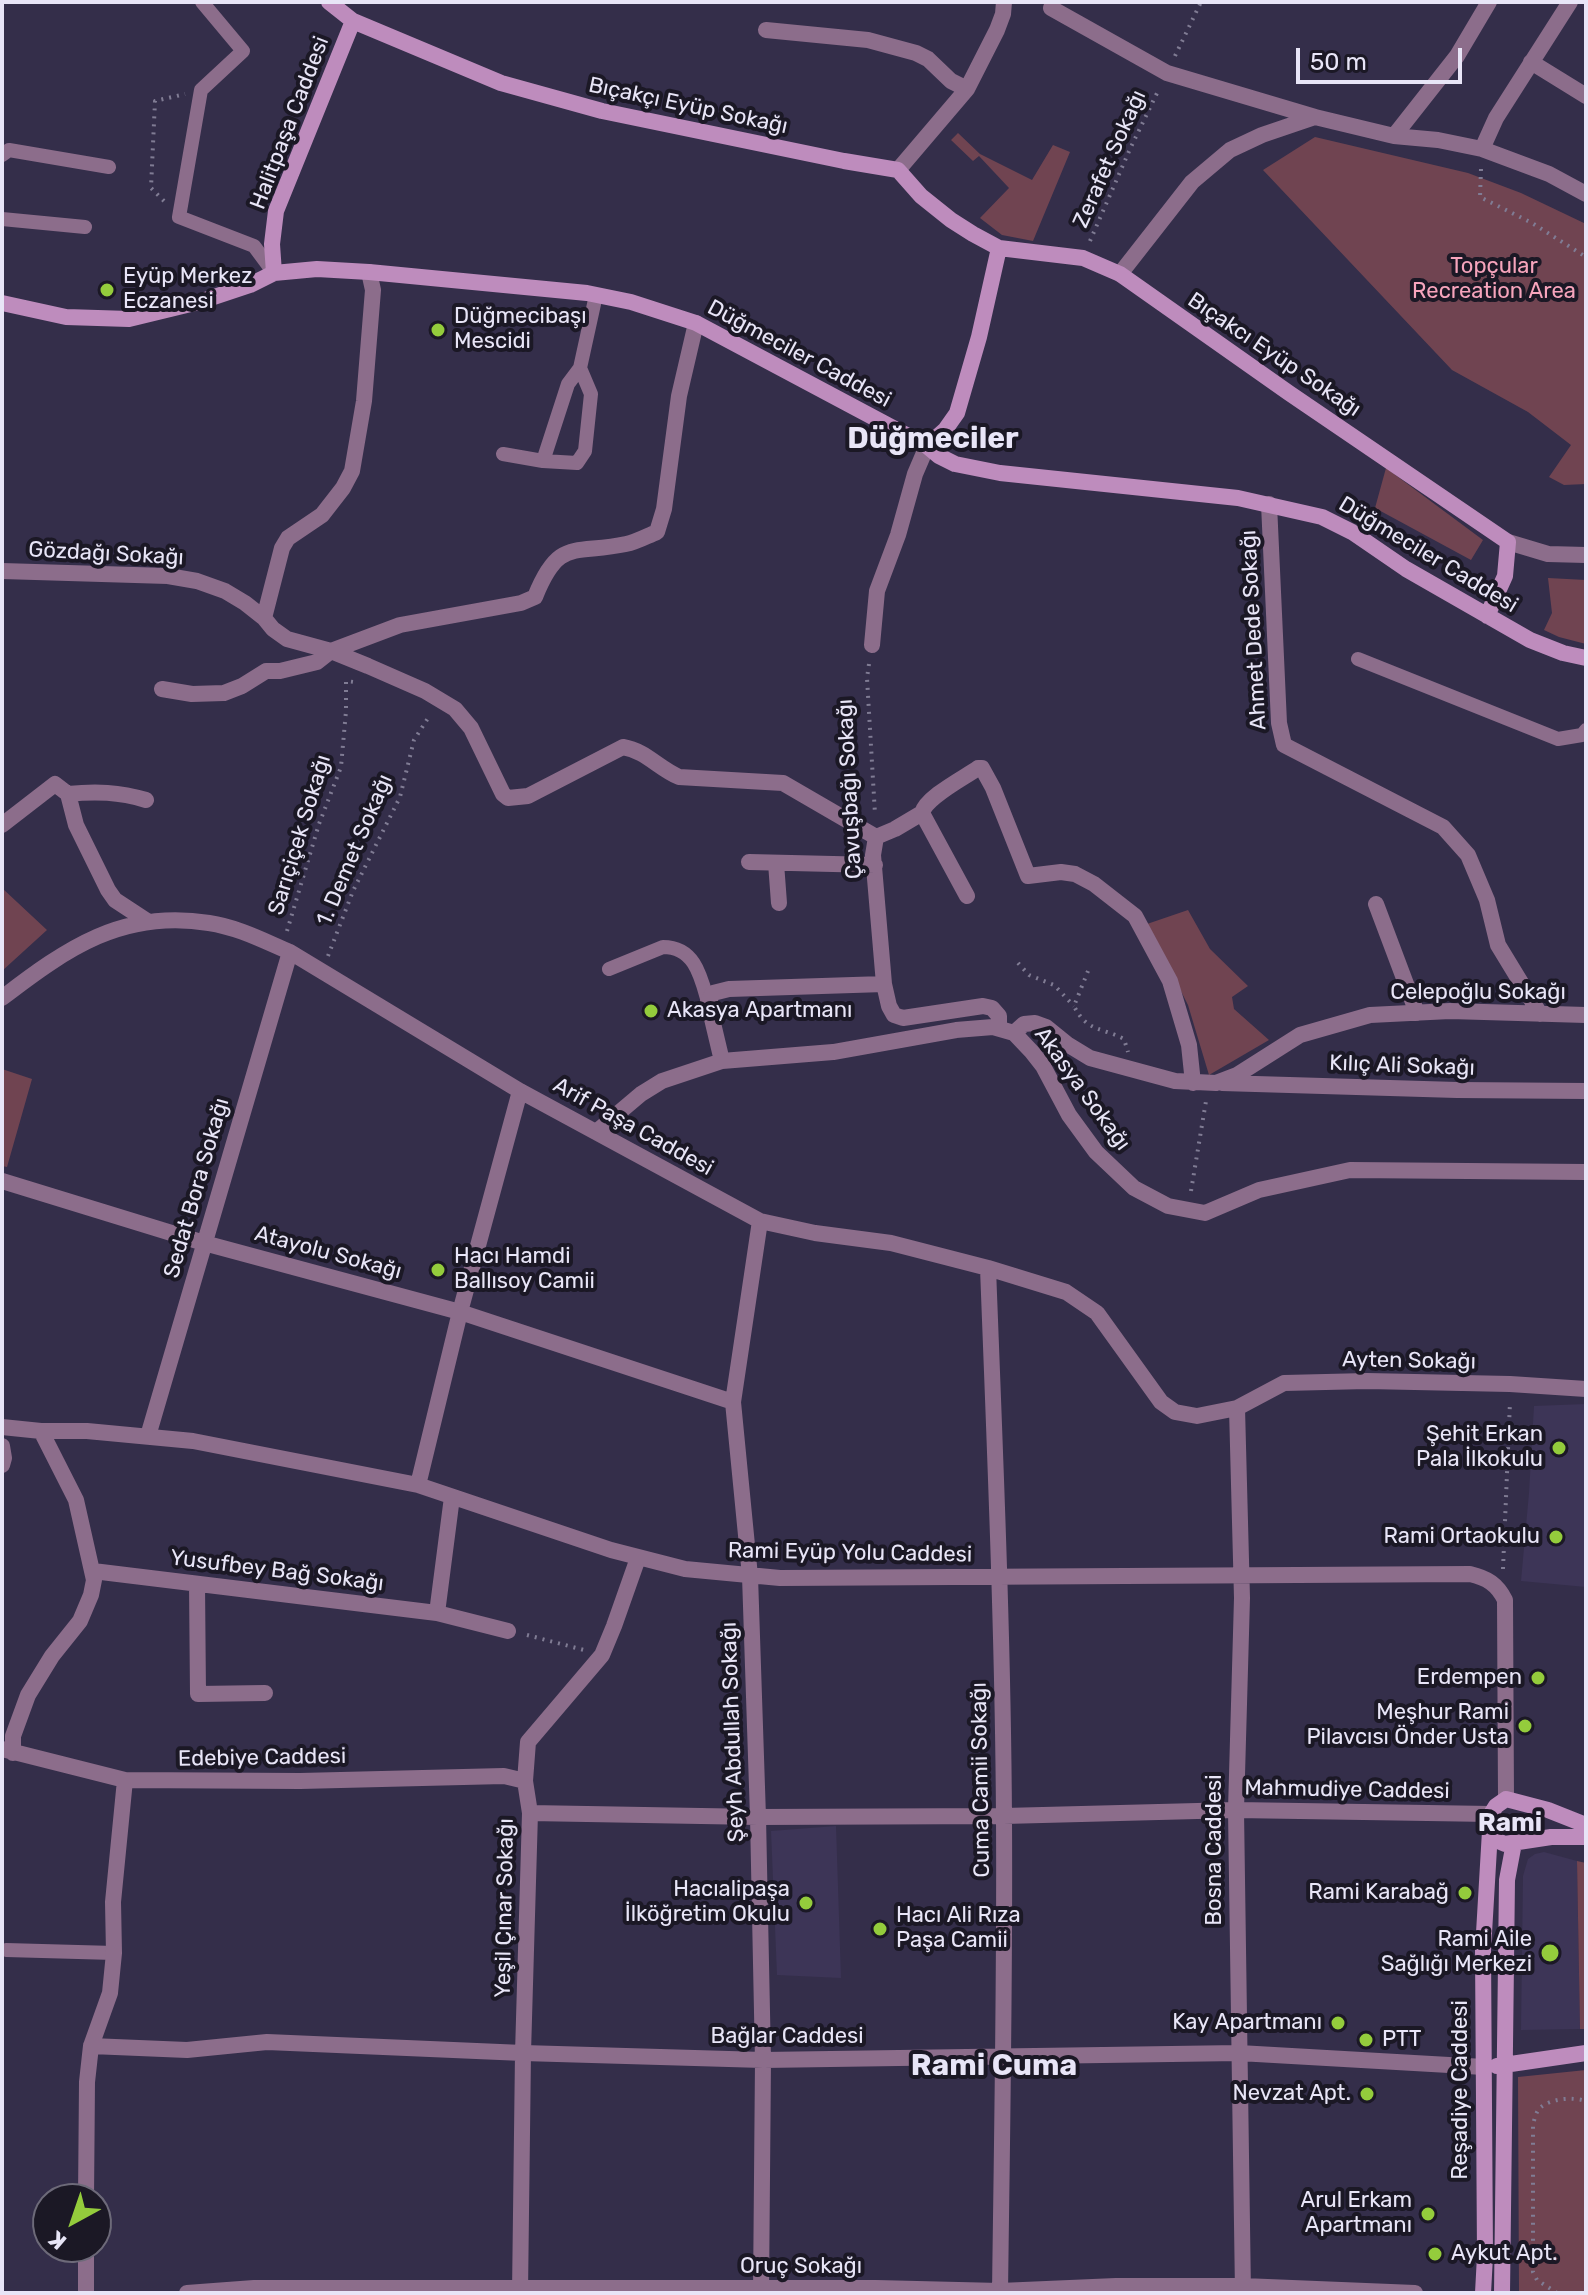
<!DOCTYPE html>
<meta charset="utf-8">
<style>
body{margin:0}
#map{position:relative;width:1588px;height:2295px;overflow:hidden;background:#342e4a;font-family:Rubik,sans-serif}
canvas{display:block}
.frame{position:absolute;inset:0;border:4px solid #e8e5f7;pointer-events:none}
.north{position:absolute;left:32px;top:2183px;width:80px;height:80px;box-sizing:border-box;background:#1b1825;border:2px solid #6d6a79;border-radius:50%;rotate:220deg;font-size:22px;font-weight:700;line-height:32px;text-align:center;color:#e8e5f7}
.north::after{content:'';display:block;margin:auto;width:28px;height:36px;background:#94cc3c;clip-path:polygon(50% 0,100% 100%,50% 72%,0 100%)}
.scale{position:absolute;left:1296px;top:48px;width:166px;height:36px;box-sizing:border-box;border:4px solid #e8e5f7;border-top:0;padding-left:10px;font-size:24px;line-height:28px;white-space:nowrap;color:#e8e5f7;-webkit-text-stroke:6px #1b1825;paint-order:stroke}
</style>
<div id="map">
<canvas width="1588" height="2295"></canvas>
<div class="frame"></div>
<div class="north">K</div>
<div class="scale">50 m</div>
</div>
<script>
const c = document.querySelector('canvas').getContext('2d');
c.lineJoin = 'round';
function fill(path, color) { c.fillStyle = color; c.fill(path, 'evenodd'); }
function trace(path, color, width, dash) { c.strokeStyle = color; c.lineWidth = width; c.lineCap = dash ? 'butt' : 'round'; c.setLineDash(dash || []); c.stroke(path); }
function label(font, color, halo, rows, align = 'center') {
  c.font = font + ' Rubik,sans-serif'; c.lineWidth = 8; c.setLineDash([]); c.textBaseline = 'middle'; c.strokeStyle = halo; c.fillStyle = color; for (const [text, x, y, turn = 0] of rows) {
    c.save(); c.translate(x, y); c.rotate((+turn || 0) * Math.PI / 180); c.textAlign = isNaN(turn) ? turn : align; if (halo) c.strokeText(text, 0, 0); c.fillText(text, 0, 0); c.restore();
  }
}
fill(new Path2D(`
 M1586,1404v183l-65,-6 8,-88 5,-87z
 M836,1826l5,152 -64,-3 -6,-144z
 M1544,1852l33,9 3,168 -59,1 2,-154 5,-17 7,-5z`), '#3d3557');
fill(new Path2D(`
 M958,133l22,21 52,26 21,-35 17,7 -37,89 -31,-6 -22,-17 29,-30 -30,-32 -6,5 -22,-21z
 M1315,137l153,36 53,20 65,31v260l-22,1 -15,-8 22,-32 -43,-33 -76,-42 -189,-200z
 M1386,468l97,72 -12,20 -96,-52z
 M1548,578l38,2v64l-27,-7 -15,-7 8,-17z
 M2,888l45,42 -45,41z
 M1188,910l22,39 38,37 -16,11 2,12 35,31 -60,35 -21,-70 -41,-81z
 M2,1069l30,10 -25,88 -5,-1z
 M1577,1861l9,2v166h-6z
 M1586,2070v223h-67l-1,-216z`), '#704451');
trace(new Path2D(`
 M1175,56l26,-54
 M1481,169l-1,28 52,26 54,34
 M164,201l-13,-13 4,-87 30,-7
 M1090,241l40,-92 29,-60
 M869,664l-2,14 8,136
 M287,931l32,-107 22,-57 5,-56v-30l8,1
 M328,956l25,-65 47,-94 14,-57 16,-25
 M1018,963l11,12 25,10 20,21
 M1088,971l-14,35c13,26 27,21 50,33l4,13
 M1191,1191l15,-90
 M1503,1569l7,-167
 M527,1635l57,15
 M1557,2293l-20,-13 -4,-8v-148c2,-6 3,-13 8,-17 12,-9 32,-10 45,-6`), '#807c94', 4, [2, 6]);
trace(new Path2D(`
 M202,2l41,49 -42,39 -22,127 75,29 20,27
 M2,155l7,-5 100,17
 M2,219l83,8
 M503,454l40,7 34,2 8,-12 6,-57 -11,-26 16,-73
 M543,461l25,-77 12,-16
 M1358,659l200,80 24,-4 4,-5
 M609,969l54,-22c32,0 38,30 45,55
 M6,1950l108,3`), '#8c6d8b', 14);
trace(new Path2D(`
 M1051,8l116,65 148,44
 M766,30l102,10 48,13 12,6 23,22 16,8
 M1531,62l55,34
 M1394,136l63,-80 32,-54
 M1482,149l14,-31 74,-116
 M898,170l69,-81 30,-59 6,-16 1,-12
 M1120,274l72,-92 38,-32 32,-15 53,-18 79,19 44,4 44,9 67,25 37,20
 M1269,504l10,219 5,22 159,82 25,28 19,45 11,45 42,69
 M1508,542l40,12 38,1
 M2,571l166,5 29,5 28,10 20,12 19,15 9,11 14,10 44,12 37,15 57,25 30,18 16,19 32,66 5,4 20,-2 95,-49c23,4 35,21 56,30l104,6 93,54
 M264,618l18,-70 6,-10 34,-23 21,-27 9,-17 12,-70 9,-111 -4,-18
 M872,645l5,-54 21,-56 17,-61 12,-28
 M162,689l30,5 32,-1 18,-7 24,-15h14l37,-9 14,-11 69,-26 121,-22 14,-6c24,-60 39,-42 91,-53 11,-2 21,-8 31,-12l7,-23 15,-113 17,-73
 M68,794l8,31 32,65 7,10 32,21
 M68,794c28,-3 51,-2 78,6
 M922,813l45,83
 M2,825l53,-41 13,10
 M876,837l19,-8 27,-16c4,-16 42,-35 56,-45h4l11,20 35,88 33,-4 14,2 19,10 41,32 35,65 19,64 4,38
 M876,837l-3,18 11,129 5,22 5,9 9,3 80,-12 9,2 7,8v12
 M749,862l126,3
 M776,863l3,40
 M1376,904l41,109
 M2,998c65,-50 121,-89 207,-75 28,4 55,18 81,29l230,139 240,130 55,12 76,10 97,25 78,24 31,21 64,89 14,10 22,4 40,-8 47,-25 83,-2 143,3 76,5
 M1014,1033l10,-9 11,-1 11,4 21,17 23,14 85,23 41,2 21,-8 63,-40 70,-20 80,-4 136,4
 M722,1061l-14,-59 5,-9 16,-4 155,-5
 M1222,1083l235,7 129,1
 M596,1132l45,-38 21,-13 60,-20 111,-9 123,-22 37,-3 21,6 18,19 11,14 26,49 27,37 38,36 34,18 37,7 54,-23 91,-20 236,2
 M2,1181l202,62 256,69 273,90
 M760,1221l-27,181 17,174 8,241 5,243 -2,233
 M988,1268c7,184 15,368 16,552 1,157 -2,315 -4,473
 M1237,1408l5,190 -6,212 7,483
 M2,1427l39,4h46l106,10 225,44 193,65 74,19 95,9 690,-4c17,4 27,10 35,26l1,199
 M148,1436l142,-484
 M2,1446l2,12 -2,7
 M418,1485l42,-173 60,-221
 M93,1571l344,42 71,18
 M197,1584l1,110 67,-1
 M437,1613l15,-116
 M2,1749l123,31 175,1 204,-5 21,5
 M13,1753v-17l15,-41 24,-39 28,-35 11,-26 3,-15 -18,-80 -35,-69
 M530,1813l228,4 246,-1 232,-6 255,4
 M91,2046l96,4 80,-8 256,11 240,7 476,-7 245,14
 M86,2199l1,-117 4,-36 19,-53 4,-40 -1,-51 12,-122
 M86,2293v-46
 M187,2293l67,-5h622l124,3 116,-5h127l172,7
 M520,2293l3,-240 7,-240 -5,-32 3,-39 74,-87 12,-29 24,-68`), '#8c6d8b', 16);
trace(new Path2D(`
 M329,2l24,19 148,62 101,28 242,50 54,9 23,26 30,24 22,14 26,14 84,10 37,16 169,119 219,149 -3,34 -18,40
 M274,273l-2,-29 4,-33 77,-190
 M2,303l64,14 63,2 70,-17 51,-17 24,-12 43,-4 52,3 218,21 44,9 65,21 231,123 12,10 16,8 45,9 238,25 84,19 30,15 54,37 124,71 33,13 23,5
 M927,446l18,-16 12,-17 22,-76 20,-89
 M1491,1838l14,6 46,-7h35
 M1497,2066l89,-13
 M1483,2293l2,-37 -2,-306 8,-136 5,-8 10,-7 42,11 38,15
 M1502,2293l5,-413 7,-37`), '#be8cbd', 16);
for (const [x, y, r, color] of [
 [107,290,8,"#94cc3c"],
 [438,330,8,"#94cc3c"],
 [651,1011,8,"#94cc3c"],
 [438,1270,8,"#94cc3c"],
 [1559,1448,8,"#94cc3c"],
 [1556,1537,8,"#94cc3c"],
 [1538,1678,8,"#94cc3c"],
 [1525,1726,8,"#94cc3c"],
 [1465,1893,8,"#94cc3c"],
 [806,1903,8,"#94cc3c"],
 [880,1929,8,"#94cc3c"],
 [1550,1953,10,"#94cc3c"],
 [1338,2023,8,"#94cc3c"],
 [1366,2040,8,"#94cc3c"],
 [1367,2094,8,"#94cc3c"],
 [1428,2214,8,"#94cc3c"],
 [1435,2254,8,"#94cc3c"]
]) { const dot = new Path2D(); dot.arc(x, y, r, 0, 2 * Math.PI); c.fillStyle = color; c.fill(dot); trace(dot, '#1b1825', 3); }
label('22px', '#e8e5f7', '#1b1825', [
 ["Bıçakçı Eyüp Sokağı",688,106,12],
 ["Halitpaşa Caddesi",290,123,-69],
 ["Zerafet Sokağı",1110,159,-66],
 ["Düğmeciler Caddesi",799,354,28],
 ["Bıçakcı Eyüp Sokağı",1274,355,34],
 ["Gözdağı Sokağı",106,554,3],
 ["Düğmeciler Caddesi",1428,555,31],
 ["Ahmet Dede Sokağı",1254,630,-93],
 ["Çavuşbağı Sokağı",850,789,-93],
 ["Sarıçiçek Sokağı",300,835,-73],
 ["1. Demet Sokağı",355,850,-67],
 ["Celepoğlu Sokağı",1478,993],
 ["Kılıç Ali Sokağı",1402,1066,2],
 ["Akasya Sokağı",1082,1089,54],
 ["Arif Paşa Caddesi",633,1127,29],
 ["Sedat Bora Sokağı",197,1188,-74],
 ["Atayolu Sokağı",328,1253,15],
 ["Ayten Sokağı",1409,1361,1],
 ["Rami Eyüp Yolu Caddesi",850,1553,1],
 ["Yusufbey Bağ Sokağı",277,1571,7],
 ["Şeyh Abdullah Sokağı",733,1732,-92],
 ["Edebiye Caddesi",262,1758,-1],
 ["Cuma Camii Sokağı",981,1780,-91],
 ["Mahmudiye Caddesi",1347,1790,1],
 ["Bosna Caddesi",1215,1850,-90],
 ["Yeşil Çınar Sokağı",505,1908,-89],
 ["Bağlar Caddesi",787,2037],
 ["Reşadiye Caddesi",1461,2090,-90],
 ["Oruç Sokağı",801,2267]
]);
label('22px', '#f6a4bc', '#1b1825', [
 ["Topçular",1494,267],
 ["Recreation Area",1494,292]
]);
label('22px', '#e8e5f7', '#1b1825', [
 ["Eyüp Merkez",123,277,"left"],
 ["Eczanesi",123,302,"left"],
 ["Düğmecibaşı",454,317,"left"],
 ["Mescidi",454,342,"left"],
 ["Akasya Apartmanı",667,1011,"left"],
 ["Hacı Hamdi",454,1257,"left"],
 ["Ballısoy Camii",454,1282,"left"],
 ["Şehit Erkan",1543,1435],
 ["Pala İlkokulu",1543,1460],
 ["Rami Ortaokulu",1540,1537],
 ["Erdempen",1522,1678],
 ["Meşhur Rami",1509,1713],
 ["Pilavcısı Önder Usta",1509,1738],
 ["Hacıalipaşa",790,1890],
 ["İlköğretim Okulu",790,1915],
 ["Rami Karabağ",1449,1893],
 ["Hacı Ali Rıza",896,1916,"left"],
 ["Paşa Camii",896,1941,"left"],
 ["Rami Aile",1532,1940],
 ["Sağlığı Merkezi",1532,1965],
 ["Kay Apartmanı",1322,2023],
 ["PTT",1382,2040,"left"],
 ["Nevzat Apt.",1351,2094],
 ["Arul Erkam",1412,2201],
 ["Apartmanı",1412,2226],
 ["Aykut Apt.",1451,2254,"left"]
], 'right');
label('bold 26px', '#e8e5f7', '#1b1825', [
 ["Rami",1510,1823]
]);
label('bold 30px', '#e8e5f7', '#1b1825', [
 ["Düğmeciler",933,439],
 ["Rami Cuma",994,2066]
]);
</script>
